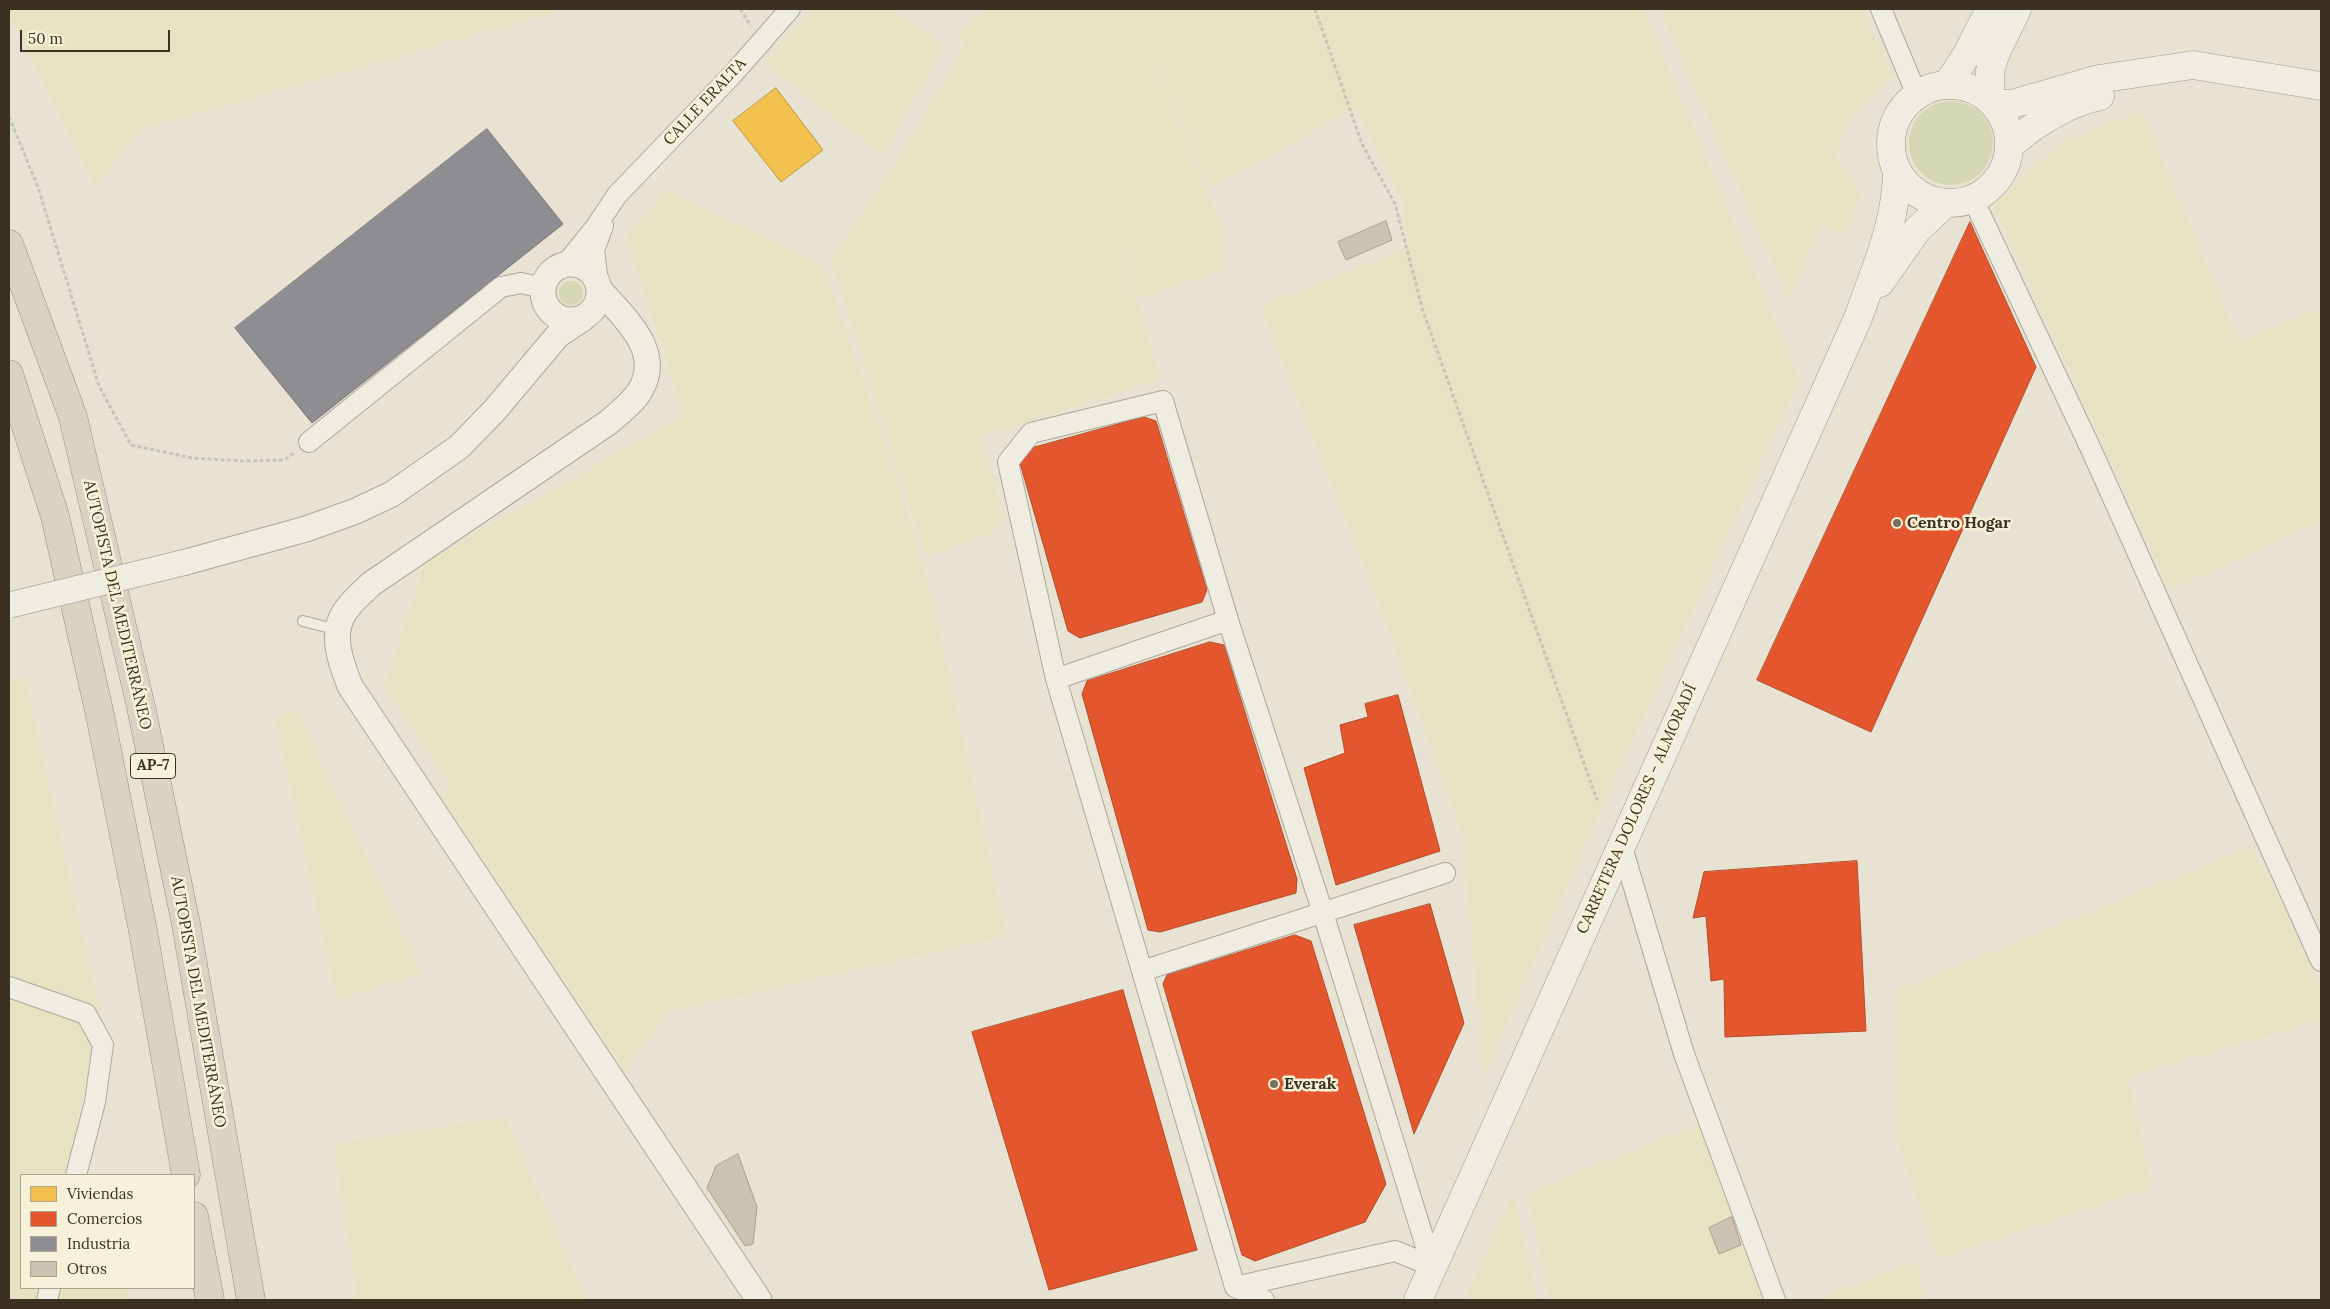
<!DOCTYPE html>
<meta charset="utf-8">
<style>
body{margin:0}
#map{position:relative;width:2330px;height:1309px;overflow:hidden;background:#e7e2d1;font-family:Lora,serif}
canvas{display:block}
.frame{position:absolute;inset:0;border:10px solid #3c3120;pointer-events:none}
.legend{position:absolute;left:20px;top:1174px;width:175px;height:115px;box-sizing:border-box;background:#f6f1d8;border:1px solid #aca48e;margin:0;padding:6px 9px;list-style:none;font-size:15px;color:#3c3120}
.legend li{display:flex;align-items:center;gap:10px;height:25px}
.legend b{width:25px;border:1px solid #aca48e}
.scale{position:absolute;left:20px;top:30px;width:150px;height:22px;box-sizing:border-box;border:2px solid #3c3120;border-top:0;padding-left:6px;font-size:15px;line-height:18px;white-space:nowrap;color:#3c3120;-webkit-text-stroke:4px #f6f1d8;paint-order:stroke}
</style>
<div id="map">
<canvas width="2330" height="1309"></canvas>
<div class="frame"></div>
<ul class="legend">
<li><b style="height:14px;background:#f2c14e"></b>Viviendas</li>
<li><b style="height:14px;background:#e4572e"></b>Comercios</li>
<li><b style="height:14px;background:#8d8d92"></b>Industria</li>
<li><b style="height:14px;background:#cbc2b2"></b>Otros</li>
</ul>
<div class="scale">50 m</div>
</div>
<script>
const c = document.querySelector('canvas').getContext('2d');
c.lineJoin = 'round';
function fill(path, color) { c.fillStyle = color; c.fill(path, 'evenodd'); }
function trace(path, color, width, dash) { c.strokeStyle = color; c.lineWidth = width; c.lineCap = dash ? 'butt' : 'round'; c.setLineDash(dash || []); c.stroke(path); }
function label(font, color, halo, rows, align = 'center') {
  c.font = font + ' Lora,serif'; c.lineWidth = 5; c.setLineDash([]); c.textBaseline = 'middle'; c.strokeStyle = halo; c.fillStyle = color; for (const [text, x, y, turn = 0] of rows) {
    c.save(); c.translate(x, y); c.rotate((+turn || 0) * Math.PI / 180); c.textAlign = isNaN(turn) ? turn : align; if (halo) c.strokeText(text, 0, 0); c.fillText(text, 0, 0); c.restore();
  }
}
fill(new Path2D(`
 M9,9h545l1,3 -416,118 -44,56 -86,-173z
 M815,9h76l53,37 -61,109 -118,-91z
 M988,9h147l88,223 -1,39 -84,27 -63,-203 85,284 -180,58 24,82 -14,15 -64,23 -95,-297 69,-103 64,-111 -5,-14z
 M1136,9h507l156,371 -194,419 -121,275 -21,-238 -88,-245 -114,-285 145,-57 -1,-44 -49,-97 -147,81z
 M1660,9h200l33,65 -49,50 -8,33 24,38 -14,39 -25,-9 -32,73z
 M2142,112l96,229 83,-33v213l-151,69 -176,-385 70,-65z
 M667,190l156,75 76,218 36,129 71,324 -339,76 -42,58 -181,-272 6,-12 -65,-100 40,-123 259,-148 -57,-178z
 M24,677l76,336 -34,162h-45v113h106l2,12h-120v-621z
 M296,711l126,263 -85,25 -61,-281z
 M2251,847l33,62 37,80v31l-193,57 23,111 -212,71 -42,-120 -2,-148z
 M504,1117l82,183h-228l-24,-156z
 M1700,1124l62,176h-212l-22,-108z
 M1513,1194l24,106h-72z
 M1918,1261l5,39h-109z`), '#e6e3c2');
fill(new Path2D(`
 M1909 143a42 42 0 1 1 84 0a42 42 0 1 1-84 0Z
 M559 293a12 12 0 1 1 24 0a12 12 0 1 1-24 0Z`), '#d3d7b4');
const homes = new Path2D(`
 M776,88l47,62 -42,32 -48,-61z`);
fill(homes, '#f2c14e');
trace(homes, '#bb9640', 1);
const shops = new Path2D(`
 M1970,222l66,145 -165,365 -114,-52z
 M1144,417l12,4 51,169 -5,12 -122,36 -12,-7 -48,-168 12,-15z
 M1210,642l14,3 73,234 -1,14 -136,39 -12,-2 -66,-236 5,-13z
 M1398,695l42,156 -104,34 -32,-117 41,-15 -5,-28 28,-8 -3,-13z
 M1857,861l9,170 -141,6 -1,-58 -13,2 -5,-65 -13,2 11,-46z
 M1430,904l34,119 -50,111 -60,-209z
 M1295,935l16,6 75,243 -21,38 -110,39 -13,-6 -79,-271 4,-9z
 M1123,990l74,260 -148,40 -77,-258z`);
fill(shops, '#e4572e');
trace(shops, '#b24c2a', 1);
const industry = new Path2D(`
 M487,129l76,95 -251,199 -77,-95z`);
fill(industry, '#8d8d92');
trace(industry, '#757170', 1);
const building = new Path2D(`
 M1386,221l6,19 -46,20 -8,-18z
 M738,1154l19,53 -4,37 -8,2 -38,-58 9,-22z
 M1732,1217l9,28 -22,9 -10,-26z`);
fill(building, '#cbc2b2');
trace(building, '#a89e90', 1);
const service = new Path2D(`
 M303,621l35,9`);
const minor = new Path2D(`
 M1881,9l36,86
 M1973,199l117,248 231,514
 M565,265l30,-37 22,-33 116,-121 57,-65
 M598,282l-4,-32 9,-24
 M309,442l192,-155 20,-4 22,5
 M1056,679l172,-59
 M1621,844l63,210 91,246
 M1142,971l303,-98
 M9,987l77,27 17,31 -8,57 -19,73
 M1235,1287l160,-36 37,15
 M47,1300l3,-12
 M1264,1300l-29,-13 -179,-608 -48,-217 23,-29 132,-32 65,219 95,293 109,353`);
const tertiary = new Path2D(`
 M543 292a28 28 0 1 1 56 0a28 28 0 1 1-56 0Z
 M600,290c23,27 63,60 41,99 -7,13 -21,23 -32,33l-238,162c-8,8 -18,16 -25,26 -17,23 -5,53 4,76l409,614
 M186,562l120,-33 50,-18 36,-17 67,-47 35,-36 64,-76 24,-16`);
const secondary = new Path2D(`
 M1947,85l19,-29 24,-47
 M1891 144a59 59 0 1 1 118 0a59 59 0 1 1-118 0Z
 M1990,100v-29l5,-16 22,-46
 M1995,104h17l87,-25 94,-14 128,21
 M2010,145c26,-22 57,-42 90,-49
 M1880,283l37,-53 29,-27
 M1418,1300l440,-982c17,-48 39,-96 39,-148`);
const motorway = new Path2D(`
 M9,244l64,173 68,290 45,217 65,376
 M9,374l46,142 45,199 43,216 43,244
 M194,1216l16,84`);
trace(service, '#ada799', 12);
trace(minor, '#ada799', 22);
trace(tertiary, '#ada799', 27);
trace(secondary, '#9c978a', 29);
trace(motorway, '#928d80', 29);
trace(new Path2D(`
 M740,9l11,17
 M1315,9l47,135 33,60 28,107 174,489
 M9,117l29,70 61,199 32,59 61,13 51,3 42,-1 10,-8`), '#c7c3b9', 3, [4, 2.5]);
trace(service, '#efece2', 10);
trace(minor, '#efece2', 20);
trace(tertiary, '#efece2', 25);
trace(secondary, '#efece2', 28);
trace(motorway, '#d9d3c2', 28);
const tertiaryBridge = new Path2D(`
 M10,605l176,-43`);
trace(tertiaryBridge, '#ada799', 27, []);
trace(tertiaryBridge, '#efece2', 25);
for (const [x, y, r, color] of [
 [1897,523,5,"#786f5e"],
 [1274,1084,5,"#786f5e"]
]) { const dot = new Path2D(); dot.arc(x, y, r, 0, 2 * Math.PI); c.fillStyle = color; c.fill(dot); trace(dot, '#f6f1d8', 2); }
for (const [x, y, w] of [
 [153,766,45]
]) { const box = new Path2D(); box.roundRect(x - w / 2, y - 12.5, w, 25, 4); c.fillStyle = '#f6f1d8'; c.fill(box); trace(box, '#3c3120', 1); }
label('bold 15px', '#3c3120', null, [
 ["AP-7",153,766]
]);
label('16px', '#3c3120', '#f6f1d8', [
 ["CALLE ERALTA",705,102,-47],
 ["AUTOPISTA DEL MEDITERRÁNEO",117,605,77],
 ["CARRETERA DOLORES - ALMORADÍ",1637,809,-66],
 ["AUTOPISTA DEL MEDITERRÁNEO",198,1002,80]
]);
label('bold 16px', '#3c3120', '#f6f1d8', [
 ["Centro Hogar",1907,523],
 ["Everak",1284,1084]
], 'left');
</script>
